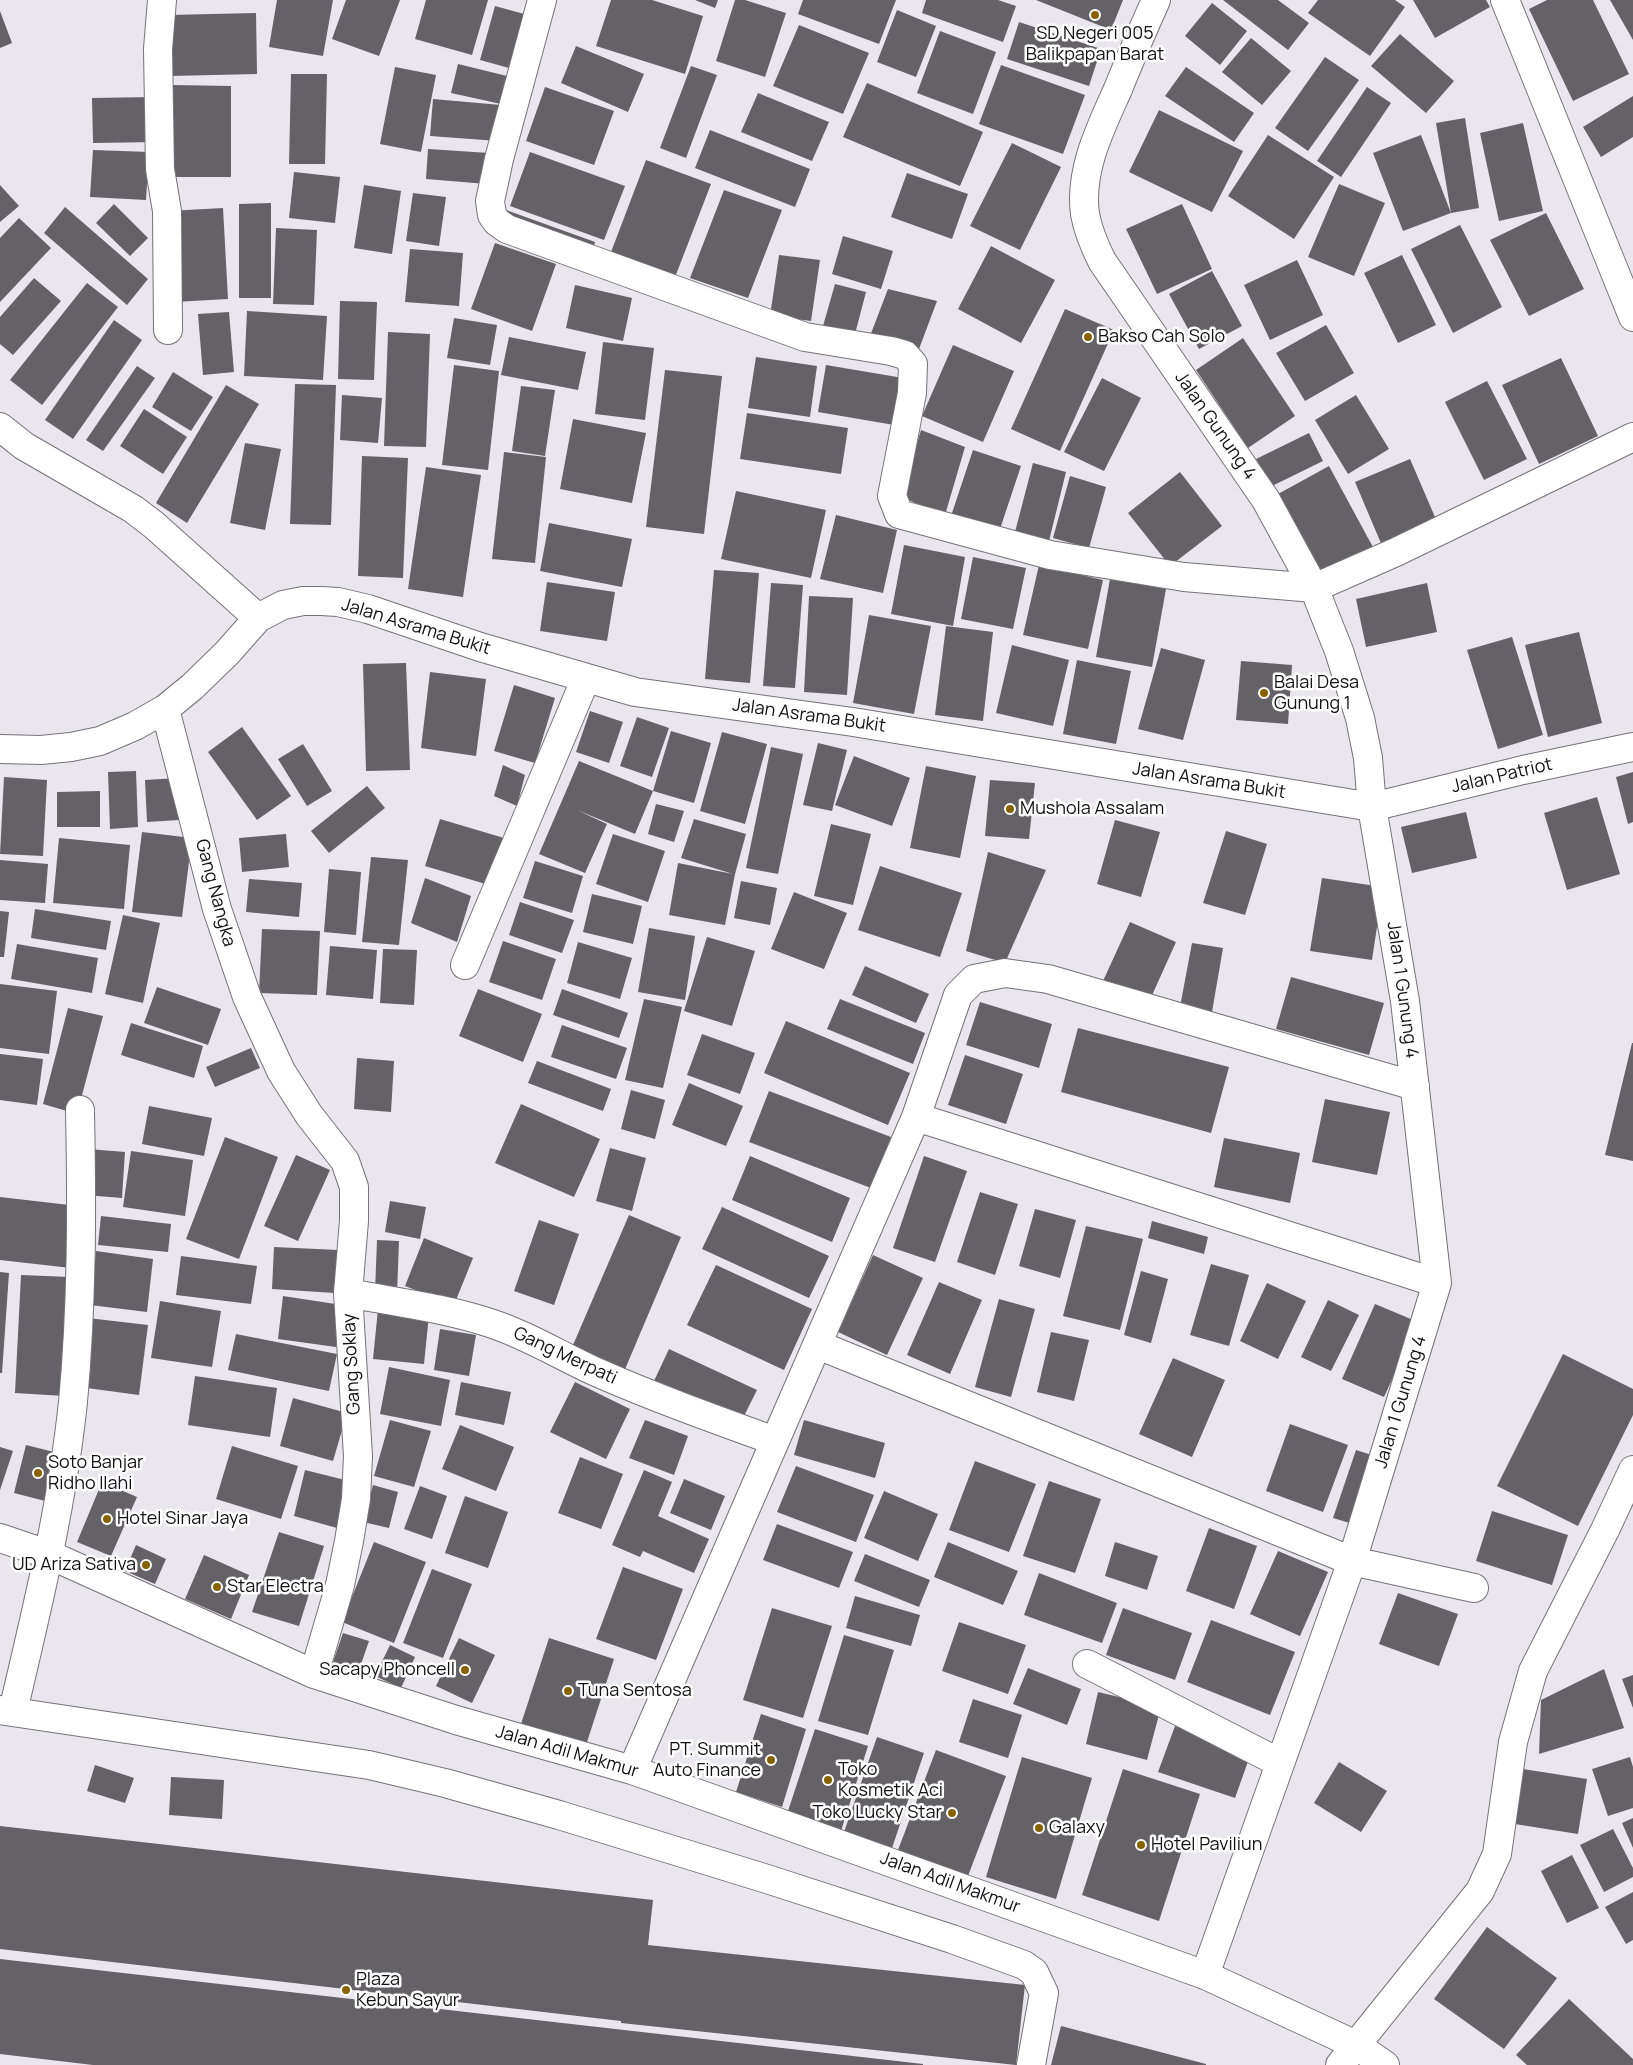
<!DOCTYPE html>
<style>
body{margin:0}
canvas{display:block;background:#eae6ee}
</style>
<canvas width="1633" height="2065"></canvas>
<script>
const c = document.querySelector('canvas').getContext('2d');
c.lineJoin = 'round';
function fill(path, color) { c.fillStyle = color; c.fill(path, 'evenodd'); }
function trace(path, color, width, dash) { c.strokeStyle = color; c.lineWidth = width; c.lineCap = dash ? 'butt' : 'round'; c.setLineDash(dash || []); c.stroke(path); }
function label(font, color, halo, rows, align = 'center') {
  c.font = font + ' Manrope,sans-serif'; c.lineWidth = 5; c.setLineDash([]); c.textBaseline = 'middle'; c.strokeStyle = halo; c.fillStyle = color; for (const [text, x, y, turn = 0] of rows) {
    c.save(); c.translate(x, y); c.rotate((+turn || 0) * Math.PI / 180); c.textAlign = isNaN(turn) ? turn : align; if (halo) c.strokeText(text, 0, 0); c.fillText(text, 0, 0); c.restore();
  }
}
fill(new Path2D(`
 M277,0h56l-10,56 -54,-9z
 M346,0h54l-21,56 -47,-17z
 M426,0h62l-16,55 -57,-16z
 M611,0h41l51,16 -18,58 -89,-28z
 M695,0h23l-3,8z
 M735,0h10l41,13 -21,64 -49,-16z
 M803,0h93l-17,44 -81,-30z
 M926,0h72l18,6 -13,36 -81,-29z
 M1036,0h87l-12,30z
 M1223,0h55l31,23 -21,27z
 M1318,0h77l10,7 -35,49 -62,-43z
 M1413,0h73l4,7 -55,31z
 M1547,0h46l36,74 -56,27 -44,-92z
 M1610,0h23v40z
 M1212,3l35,28 -27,34 -35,-29z
 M495,6l40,11 -15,54 -40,-11z
 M897,10l39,16 -20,51 -39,-15z
 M0,11l12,32 -12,5z
 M256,13l1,61 -87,2 -1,-61z
 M1019,22l82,27 -12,37 -82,-27z
 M799,25l70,28 -26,61 -70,-28z
 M940,31l56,21 -23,62 -56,-21z
 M1400,34l54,47 -28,32 -55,-47z
 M1251,38l40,33 -29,34 -40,-33z
 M576,46l68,28 -16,38 -67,-29z
 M1325,57l34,23 -51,71 -33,-23z
 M458,64l49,12 -6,28 -50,-11z
 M1001,65l84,30 -22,59 -84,-30z
 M691,66l26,9 -31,83 -26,-10z
 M395,67l41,8 -15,77 -41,-8z
 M1186,67l68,46 -20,29 -69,-46z
 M291,74h36l-2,90h-36z
 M867,83l116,49 -23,54 -117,-49z
 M172,85l59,1v91h-59z
 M545,87l69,24 -20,54 -68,-24z
 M1367,87l24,16 -50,74 -24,-16z
 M758,93l71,29 -17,39 -71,-29z
 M1633,96v41l-32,20 -18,-30z
 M155,97l2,45 -64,1 -1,-45z
 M433,99l68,6 -3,36 -68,-5z
 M1159,110l84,41 -31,61 -83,-40z
 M1465,118l14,90 -28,5 -15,-90z
 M1523,123l20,88 -44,10 -19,-88z
 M710,130l100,39 -15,38 -100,-39z
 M1268,135l66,42 -40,62 -66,-43z
 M1421,135l30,78 -48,18 -30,-78z
 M1012,143l49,24 -41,83 -50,-24z
 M428,149l61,4 -2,31 -61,-5z
 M93,150l56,2 -3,48 -56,-3z
 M530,152l95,34 -21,54 -94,-34z
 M646,160l65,24 -39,101 -64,-25z
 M294,172l46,5 -5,46 -46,-5z
 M907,173l61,21 -16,45 -61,-22z
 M1339,184l46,19 -31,73 -46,-19z
 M0,185l19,21 -19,16z
 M364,185l37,6 -9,63 -38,-6z
 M724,190l58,20 -34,88 -58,-20z
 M413,193l33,4 -7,49 -33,-5z
 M271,203v95h-32v-94z
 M114,204l34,34 -18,18 -34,-33z
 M1182,204l30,65 -55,25 -31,-65z
 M65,207l83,72 -21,26 -83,-72z
 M223,208l5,91 -54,3 -5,-91z
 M506,210l89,32 -2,9 -89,-33z
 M1546,213l38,76 -55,27 -39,-76z
 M19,218l32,30 -51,54v-64z
 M1460,225l42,82 -49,26 -42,-84z
 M276,228l41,2 -3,75 -41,-1z
 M843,236l50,15 -12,38 -49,-15z
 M495,243l61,21 -24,67 -61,-22z
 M991,246l64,34 -34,63 -63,-34z
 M410,249l53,4 -4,53 -54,-4z
 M779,255l41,5 -9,61 -41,-5z
 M1402,255l34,70 -38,18 -34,-70z
 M1297,260l26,55 -53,25 -26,-55z
 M1212,271l30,55 -43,23 -30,-55z
 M34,278l27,23 -48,54 -13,-11v-27z
 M87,283l31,24 -76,98 -32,-25z
 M835,284l31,8 -11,42 -32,-8z
 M575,285l57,13 -9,43 -57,-13z
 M888,289l49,12 -18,48 -49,-13z
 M340,301l37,1 -3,78 -36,-1z
 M1065,309l49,21 -54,121 -49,-22z
 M247,311l80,5 -4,64 -79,-4z
 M229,312l5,60 -31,3 -5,-61z
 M454,318l43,7 -7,40 -43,-7z
 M114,320l28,20 -69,99 -28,-19z
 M1326,325l28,48 -49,28 -29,-48z
 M388,332l42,2 -4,113 -42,-1z
 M509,337l77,15 -8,38 -77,-15z
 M1243,338l52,78 -47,32 -52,-78z
 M603,342l51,6 -9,72 -50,-6z
 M953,345l61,26 -31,71 -61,-26z
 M756,357l61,9 -7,51 -62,-9z
 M1561,358l37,78 -59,28 -37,-79z
 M454,365l45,6 -11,99 -46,-5z
 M826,365l83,14 -9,47 -82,-14z
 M137,366l18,12 -52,73 -17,-11z
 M665,370l57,6 -18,158 -58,-7z
 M173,372l40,25 -22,34 -39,-24z
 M1102,378l39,20 -37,73 -40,-19z
 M1487,381l40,78 -43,21 -39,-78z
 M295,384l41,1 -5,140 -41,-1z
 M226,385l33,19 -72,119 -31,-20z
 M521,386l34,4 -10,66 -33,-5z
 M342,395l40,3 -4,45 -38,-3z
 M1356,395l33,54 -41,25 -33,-54z
 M144,409l43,28 -24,37 -43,-28z
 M747,413l101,15 -7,46 -101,-15z
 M573,419l73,14 -14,70 -72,-14z
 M921,430l44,17 -20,68 -44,-18z
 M1309,433l14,28 -53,26 -14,-28z
 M245,443l36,6 -16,81 -35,-7z
 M973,450l48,16 -23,69 -48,-16z
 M504,452l42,5 -11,106 -43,-4z
 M362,456l46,2 -5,120 -45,-2z
 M1410,459l28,65 -55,24 -28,-66z
 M1033,463l33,9 -17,69 -34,-9z
 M1329,466l45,83 -51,27 -45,-82z
 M426,467l55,8 -18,122 -55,-8z
 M1180,472l42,54 -52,40 -42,-53z
 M1070,476l36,11 -17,61 -36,-10z
 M736,491l90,19 -15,68 -90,-19z
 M836,515l61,15 -14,63 -63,-14z
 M549,523l83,16 -10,48 -82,-16z
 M904,545l61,12 -12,69 -62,-12z
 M973,557l53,11 -13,61 -52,-10z
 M1039,565l64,15 -15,69 -65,-14z
 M714,570l45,3 -9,110 -45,-4z
 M1110,579l56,10 -14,78 -56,-10z
 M547,582l68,10 -8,49 -67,-10z
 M771,583l32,2 -8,103 -32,-2z
 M1427,583l10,49 -71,15 -10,-48z
 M809,596l44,2 -6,97 -43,-3z
 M869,615l62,11 -17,88 -61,-11z
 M946,626l47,6 -10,89 -48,-6z
 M1579,632l23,91 -54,14 -23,-92z
 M1512,637l31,98 -45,14 -31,-99z
 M1012,645l57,15 -16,66 -57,-13z
 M1161,648l44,12 -22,80 -45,-11z
 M1077,660l54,11 -15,73 -53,-10z
 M1241,661l51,4 -4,59 -52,-4z
 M406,663l4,107 -44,1 -3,-107z
 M430,672l56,7 -10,77 -55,-8z
 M514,685l41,13 -20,65 -41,-12z
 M590,711l33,11 -14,41 -33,-11z
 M637,717l32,11 -17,49 -32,-11z
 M242,727l49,69 -34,24 -49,-68z
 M671,731l40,12 -17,60 -41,-12z
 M722,732l45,12 -22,80 -45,-13z
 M818,743l29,7 -15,61 -29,-6z
 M303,744l29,47 -25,15 -29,-47z
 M771,747l32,7 -25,120 -32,-6z
 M854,756l56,22 -18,48 -57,-21z
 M579,761l74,30 -18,43 -58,-24 30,14 -22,49 -46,-19z
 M503,765l22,10 -8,31 -23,-10z
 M926,766l50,10 -16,82 -50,-10z
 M136,771l2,56 -28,2 -2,-57z
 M1633,772v50l-5,2 -12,-47z
 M4,777l43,3 -4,76 -43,-2z
 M177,778l2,42 -32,2 -2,-42z
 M990,780l45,3 -6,56 -44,-3z
 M367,786l18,22 -56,45 -18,-22z
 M100,791v36h-43v-35z
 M1597,797l23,77 -53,16 -23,-77z
 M656,804l28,7 -10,31 -26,-8z
 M1466,812l11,46 -65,15 -11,-46z
 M440,819l64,19 -15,47 -64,-19z
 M694,819l52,15 -11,40 -10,51 -56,-10 9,-52 55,11 -52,-16z
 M1115,820l45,12 -19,65 -44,-13z
 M831,824l40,10 -18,71 -39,-9z
 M1226,831l41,13 -22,71 -42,-12z
 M142,832l50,6 -10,79 -50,-5z
 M286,834l3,33 -47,5 -3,-34z
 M613,834l52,17 -17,51 -52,-18z
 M59,838l71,7 -6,64 -71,-6z
 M988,852l58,18 -41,93 -39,-12z
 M371,857l37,3 -9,85 -37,-3z
 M0,860l48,4 -3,39 -45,-3z
 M535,861l48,15 -11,37 -49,-15z
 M880,866l82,27 -22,64 -82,-27z
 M329,869l32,3 -5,63 -32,-3z
 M425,878l46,18 -14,46 -46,-19z
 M1322,878l61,9 -11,73 -62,-9z
 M249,879l53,4 -3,34 -53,-5z
 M741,881l36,7 -7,37 -36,-7z
 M794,892l53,21 -23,56 -53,-20z
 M592,894l50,12 -9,38 -50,-12z
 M520,902l54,18 -12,33 -53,-18z
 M35,909l76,12 -5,29 -75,-12z
 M0,911l9,1 -5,45h-4z
 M123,915l37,8 -17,80 -38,-9z
 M1130,922l46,20 -27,60 -46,-21z
 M649,928l46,8 -10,64 -47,-8z
 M262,929l58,2 -3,64 -58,-2z
 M707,937l48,14 -23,75 -48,-15z
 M503,941l53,18 -14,41 -53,-18z
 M578,942l54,16 -12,41 -53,-16z
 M1192,943l31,5 -11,64 -32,-5z
 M17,944l81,14 -6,35 -81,-14z
 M330,946l47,4 -4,49 -47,-4z
 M383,949l34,1 -3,55 -34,-2z
 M865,966l64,28 -13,29 -64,-28z
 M1291,977l93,26 -15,52 -93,-26z
 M0,984l57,7 -8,63 -49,-6z
 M157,987l64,22 -13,36 -64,-22z
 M478,989l64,25 -19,48 -64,-26z
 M562,989l66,24 -9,25 -66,-23z
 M644,999l38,8 -19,81 -38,-8z
 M840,999l85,34 -12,31 -86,-35z
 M980,1002l72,22 -13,44 -73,-23z
 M68,1008l35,8 -26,98 -34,-10z
 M786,1021l124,52 -22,52 -124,-52z
 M131,1023l72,23 -9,32 -73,-23z
 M562,1025l65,23 -11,31 -65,-22z
 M1078,1028l151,39 -18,66 -150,-41z
 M702,1034l53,19 -15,41 -53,-19z
 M1632,1043h1v118l-28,-6z
 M251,1048l9,20 -45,19 -9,-20z
 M0,1054l43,5 -6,46 -37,-5z
 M965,1055l58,19 -17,50 -58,-19z
 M357,1058l37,3 -3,51 -37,-3z
 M537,1061l74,28 -8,22 -75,-28z
 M689,1083l54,23 -17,40 -54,-21z
 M631,1090l34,10 -10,39 -34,-10z
 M769,1091l122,46 -20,51 -122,-46z
 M1325,1099l65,13 -13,63 -65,-13z
 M521,1104l79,35 -26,58 -79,-34z
 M149,1106l63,12 -8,38 -62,-12z
 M225,1137l53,20 -39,102 -53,-20z
 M1224,1138l76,15 -10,50 -76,-16z
 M610,1148l36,10 -14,53 -36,-10z
 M88,1149l37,3 -3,46 -37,-3z
 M131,1151l62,9 -8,56 -62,-9z
 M296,1155l34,15 -32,71 -34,-15z
 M750,1156l100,42 -18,44 -100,-42z
 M924,1156l43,15 -32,91 -42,-14z
 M980,1192l38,12 -23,71 -38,-13z
 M0,1197l78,9 -7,62 -71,-8z
 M390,1201l36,6 -6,32 -35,-7z
 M722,1207l107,49 -20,42 -107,-49z
 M1035,1209l41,11 -16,58 -41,-12z
 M629,1215l52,22 -58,137 -53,-22z
 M101,1216l70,8 -3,28 -70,-7z
 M539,1220l40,14 -25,71 -40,-14z
 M1152,1221l56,16 -4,17 -56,-16z
 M1086,1226l57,13 -23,91 -57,-14z
 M424,1238l49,20 -19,47 -49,-19z
 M377,1240l22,1 -2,53 -22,-2z
 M274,1247l64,3 -3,43 -63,-4z
 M96,1251l57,8 -6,53 -57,-7z
 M873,1255l50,23 -36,77 -49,-23z
 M181,1256l76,10 -6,38 -75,-9z
 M1211,1264l38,11 -20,71 -39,-11z
 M716,1265l96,44 -28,61 -97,-45z
 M1141,1271l27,8 -17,64 -27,-8z
 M0,1272l9,1 -7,100h-2z
 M21,1275l49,2 -6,119 -49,-3z
 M939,1282l43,18 -32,74 -43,-19z
 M1267,1283l39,18 -28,58 -38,-18z
 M283,1296l59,9 -6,42 -58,-8z
 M999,1299l36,10 -24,88 -36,-10z
 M1328,1300l31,15 -28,56 -30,-14z
 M160,1301l61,10 -9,56 -61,-9z
 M1375,1304l43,18 -34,75 -42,-18z
 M378,1309l51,6 -5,49 -51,-5z
 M88,1318l60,7 -9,70 -60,-8z
 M440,1329l36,6 -7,41 -35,-6z
 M1051,1332l38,8 -15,61 -37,-9z
 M236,1334l101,20 -8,37 -101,-21z
 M669,1349l88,41 -16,32 -87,-41z
 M1563,1354l70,35v26l-55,111 -81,-40z
 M1173,1358l52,22 -33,77 -53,-23z
 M389,1367l61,13 -9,46 -61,-12z
 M195,1376l82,12 -7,49 -82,-12z
 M461,1382l50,10 -7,33 -49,-10z
 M575,1382l55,27 -24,50 -56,-27z
 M293,1398l54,15 -14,48 -53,-15z
 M390,1420l41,11 -17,56 -40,-11z
 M645,1420l43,16 -14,39 -45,-17z
 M804,1420l81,23 -10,35 -81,-23z
 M1290,1424l58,21 -25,67 -57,-21z
 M460,1425l54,22 -18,44 -54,-22z
 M26,1445l36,9 -13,48 -35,-9z
 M232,1446l66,20 -17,53 -65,-20z
 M0,1447l13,4 -13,39z
 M1356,1450l19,6 -22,68 -20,-6z
 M580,1457l43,17 -22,55 -43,-16z
 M975,1461l61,23 -27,68 -60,-22z
 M796,1466l78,29 -18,47 -79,-30z
 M305,1470l44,11 -12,47 -43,-12z
 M644,1470l28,12 -14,34 51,23 -15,34 -51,-22 -3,6 -28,-12z
 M684,1479l41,17 -14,34 -41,-17z
 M1049,1481l52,18 -26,74 -52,-17z
 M102,1482l35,15 -26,59 -34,-14z
 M373,1485l25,7 -9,36 -26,-6z
 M420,1486l27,10 -15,43 -28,-10z
 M884,1491l54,23 -20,47 -54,-23z
 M465,1496l43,16 -20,56 -43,-15z
 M1492,1511l76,24 -16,50 -76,-24z
 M777,1524l76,28 -14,36 -76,-28z
 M1209,1528l48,18 -23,63 -48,-18z
 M279,1532l45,14 -25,80 -47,-14z
 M374,1542l52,20 -32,81 -52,-21z
 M948,1542l70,29 -15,34 -69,-28z
 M1115,1542l43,14 -11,34 -42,-14z
 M136,1545l30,14 -11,25 -30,-13z
 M1278,1551l50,21 -28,64 -50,-22z
 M865,1554l65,26 -11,27 -65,-26z
 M204,1555l45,20 -18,44 -46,-20z
 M623,1567l60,22 -27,71 -60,-21z
 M432,1569l40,15 -29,74 -40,-15z
 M1039,1573l78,30 -15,40 -78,-28z
 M1398,1593l60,21 -19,52 -60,-22z
 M855,1596l65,19 -9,31 -65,-18z
 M772,1608l60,18 -29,92 -60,-18z
 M1123,1608l69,25 -17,47 -69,-25z
 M1211,1620l84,32 -25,63 -83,-33z
 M959,1622l67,23 -18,49 -66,-23z
 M343,1633l26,8 -10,29 -26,-8z
 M844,1635l50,15 -26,85 -50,-14z
 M459,1638l36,17 -23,48 -36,-17z
 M549,1638l65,21 -28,86 -65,-21z
 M390,1645l25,12 -14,31 -26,-12z
 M1028,1668l53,21 -14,36 -54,-21z
 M1604,1669l20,59 -85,26 2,-54z
 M1633,1675v33l-11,-29z
 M1098,1692l63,15 -14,53 -61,-16z
 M973,1699l49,16 -14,43 -49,-16z
 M761,1714l45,15 -24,78 -46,-15z
 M1175,1726l76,27 -16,45 -77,-26z
 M815,1729l53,17 -27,85 -54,-17z
 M877,1737l47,16 -33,98 -48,-16z
 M936,1750l70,26 -38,100 -70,-26z
 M1022,1757l70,21 -36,121 -70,-22z
 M1630,1757l3,10v41l-25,8 -16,-47z
 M1339,1762l48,29 -26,41 -47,-29z
 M95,1765l39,13 -9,25 -38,-12z
 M1123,1769l77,25 -41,127 -77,-26z
 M1523,1769l64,10 -9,55 -63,-10z
 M171,1777l53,3 -2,39 -53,-4z
 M1633,1818v30l-11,-25z
 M0,1826l653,74 -5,45 377,40 -9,80 -395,-42v-2l-621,-72z
 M1613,1829l20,39v9l-29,15 -24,-47z
 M1572,1855l27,53 -32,15 -26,-52z
 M1633,1892v48l-7,4 -21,-37z
 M1487,1927l70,51 -53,71 -70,-50z
 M0,1959l923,105v1h-830l-93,-11z
 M1569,1999l64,60v6h-106l-11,-10z
 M1061,2026l145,38v1h-155z`), '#646167');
const minor = new Path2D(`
 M162,0l-4,49 2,120 7,42 1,119
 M542,0l-43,159 -9,42 2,14 5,7 10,7 298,108 86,14 14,4 8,9 -1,29 -20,103 7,18 151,41 134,22 130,11 82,-36 237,-115
 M1156,0c-13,29 -26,59 -38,89 -17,38 -39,81 -33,125 3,17 9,31 17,47l164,239 48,88 25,63 21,67 8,40 4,49 33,194 32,282 -85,278 -147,414
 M1505,0l128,317
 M0,427l24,19 109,63 21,16 104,93
 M165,709l52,200 30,88 34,74 28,44 36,46 9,26v34l-6,72 10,163 -2,43 -7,42 -9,44 -26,89
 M0,749l41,1 30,-3 29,-6 35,-15 30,-17 27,-22 35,-34 31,-35 25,-13 20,-4h18l17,1 30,7 112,38 155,45 218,30 519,85 151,-37 110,-23
 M465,965l121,-287
 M916,1117l521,166
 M348,1293c47,9 97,15 142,30 37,12 69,32 104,48 59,26 120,48 181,70
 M818,1345l534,216 122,27
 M0,1538l50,17 264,119 142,46 176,50 573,205 151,70 29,20
 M1087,1664l193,99
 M0,1710l369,55 76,18 114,32 208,64 185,60 72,26 10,7 10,21 -13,72
 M13,1711c24,-102 49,-204 60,-309 9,-97 9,-194 7,-292
 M632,1770l284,-653 42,-122 16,-16 31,-6 43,6 367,107
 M1340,2065l140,-174 17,-37 16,-112 20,-71 72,-141 28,-60`);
trace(minor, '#767279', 30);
trace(minor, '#fff', 28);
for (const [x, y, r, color] of [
 [1095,15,5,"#876300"],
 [1088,337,5,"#876300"],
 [1264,693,5,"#876300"],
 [1010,809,5,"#876300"],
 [38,1473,5,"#876300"],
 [107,1519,5,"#876300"],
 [146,1565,5,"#876300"],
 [217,1587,5,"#876300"],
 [465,1670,5,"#876300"],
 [568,1691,5,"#876300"],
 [771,1760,5,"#876300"],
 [828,1780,5,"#876300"],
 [952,1813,5,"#876300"],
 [1039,1828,5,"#876300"],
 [1141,1845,5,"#876300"],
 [346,1990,5,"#876300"]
]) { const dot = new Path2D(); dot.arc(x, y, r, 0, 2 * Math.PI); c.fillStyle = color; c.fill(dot); trace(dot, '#fff', 2); }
label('18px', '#111012', '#fff', [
 ["SD Negeri 005",1095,34,"center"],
 ["Balikpapan Barat",1095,55,"center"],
 ["Bakso Cah Solo",1098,337],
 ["Balai Desa",1274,683],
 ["Gunung 1",1274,704],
 ["Mushola Assalam",1020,809],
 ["Soto Banjar",48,1463],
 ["Ridho Ilahi",48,1484],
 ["Hotel Sinar Jaya",117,1519],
 ["UD Ariza Sativa",136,1565,"right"],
 ["Star Electra",227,1587],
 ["Sacapy Phoncell",455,1670,"right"],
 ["Tuna Sentosa",578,1691],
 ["PT. Summit",761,1750,"right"],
 ["Auto Finance",761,1771,"right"],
 ["Toko",838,1770],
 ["Kosmetik Aci",838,1791],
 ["Toko Lucky Star",942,1813,"right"],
 ["Galaxy",1049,1828],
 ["Hotel Paviliun",1151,1845],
 ["Plaza",356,1980],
 ["Kebun Sayur",356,2001]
], 'left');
label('18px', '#111012', '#fff', [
 ["Jalan Gunung 4",1215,426,55],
 ["Jalan Asrama Bukit",416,627,17],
 ["Jalan Asrama Bukit",809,716,8],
 ["Jalan Patriot",1502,776,-13],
 ["Jalan Asrama Bukit",1209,781,9],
 ["Gang Nangka",215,893,75],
 ["Jalan 1 Gunung 4",1402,990,82],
 ["Gang Merpati",565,1356,25],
 ["Gang Soklay",352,1364,-93],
 ["Jalan 1 Gunung 4",1401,1402,-73],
 ["Jalan Adil Makmur",567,1752,16],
 ["Jalan Adil Makmur",950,1883,20]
]);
</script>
